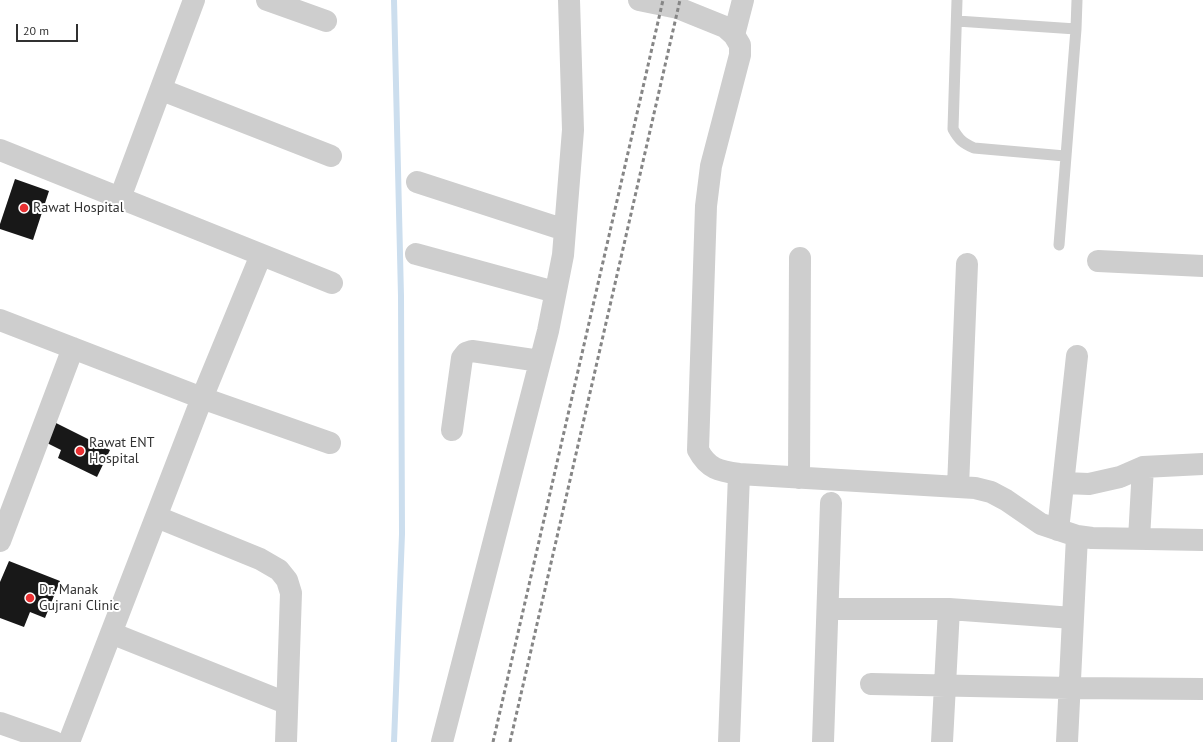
<!DOCTYPE html>
<style>
body{margin:0}
#map{position:relative;width:1203px;height:742px;overflow:hidden;background:#fff;font-family:"PT Sans",sans-serif}
canvas{display:block}
.scale{position:absolute;left:16px;top:24px;width:62px;height:18px;box-sizing:border-box;border:2px solid #313131;border-top:0;padding-left:5px;font-size:12px;line-height:14px;white-space:nowrap;color:#313131;-webkit-text-stroke:3px #fff;paint-order:stroke}
</style>
<div id="map">
<canvas width="1203" height="742"></canvas>
<div class="scale">20 m</div>
</div>
<script>
const c = document.querySelector('canvas').getContext('2d');
c.lineJoin = 'round';
function trace(path, color, width, dash) { c.strokeStyle = color; c.lineWidth = width; c.lineCap = dash ? 'butt' : 'round'; c.setLineDash(dash || []); c.stroke(path); }
function fill(path, color) { c.fillStyle = color; c.fill(path, 'evenodd'); }
function label(font, color, halo, rows, align = 'center') {
  c.font = font + ' "PT Sans",sans-serif'; c.lineWidth = 4; c.setLineDash([]); c.textBaseline = 'middle'; c.strokeStyle = halo; c.fillStyle = color; for (const [text, x, y, turn = 0] of rows) {
    c.save(); c.translate(x, y); c.rotate((+turn || 0) * Math.PI / 180); c.textAlign = isNaN(turn) ? turn : align; if (halo) c.strokeText(text, 0, 0); c.fillText(text, 0, 0); c.restore();
  }
}
trace(new Path2D(`
 M394,0l7,296 1,238 -8,208`), '#ccdeee', 6);
fill(new Path2D(`
 M15,179l34,12 -16,49 -33,-11v-5z
 M56,423l54,27 -13,27 -39,-19 3,-8 -14,-7z
 M9,561l51,20 -15,37 -15,-6 -6,15 -24,-9v-36z`), '#181818');
trace(new Path2D(`
 M957,0l-4,129c6,11 10,14 21,19l91,8
 M957,21l119,8
 M1059,245l17,-216 1,-29`), '#cecece', 11);
trace(new Path2D(`
 M267,0l59,21
 M639,0l39,8 47,19 9,8 6,10v10l-29,111 -5,40 -8,244c10,19 21,21 41,24l236,14 16,4 15,8 35,24 36,12 15,2 111,2
 M734,35l9,-35
 M162,90l169,66
 M0,150l332,133
 M417,182l148,48
 M120,198l74,-198
 M416,254l139,38
 M1098,261l105,5
 M0,320l202,78 128,45
 M452,430l10,-72 4,-5 6,-2 68,10
 M799,478l1,-220
 M1063,483l26,1 31,-7 23,-10 60,-3
 M958,487l9,-223
 M157,517l103,42 19,11 8,10 4,13 -5,149
 M1058,530l19,-174
 M1139,539l4,-72
 M0,541l73,-193
 M828,609h121l124,9
 M111,633l175,70
 M871,684l199,4 133,1
 M0,723l54,19
 M69,742l133,-344 59,-143
 M442,742l106,-411 15,-76 10,-125 -4,-130
 M729,742l10,-268
 M823,742l8,-239
 M942,742l7,-133
 M1067,742l10,-206`), '#cecece', 22);
trace(new Path2D(`
 M493,742l170,-742
 M510,742l170,-742`), '#868686', 3, [4, 3]);
for (const [x, y, r, color] of [
 [24,208,5,"#ea3133"],
 [80,451,5,"#ea3133"],
 [30,598,5,"#ea3133"]
]) { const dot = new Path2D(); dot.arc(x, y, r, 0, 2 * Math.PI); c.fillStyle = color; c.fill(dot); trace(dot, '#fff', 1.5); }
label('14px', '#313131', '#fff', [
 ["Rawat Hospital",33,208],
 ["Rawat ENT",89,443],
 ["Hospital",89,459],
 ["Dr. Manak",39,590],
 ["Gujrani Clinic",39,606]
], 'left');
</script>
